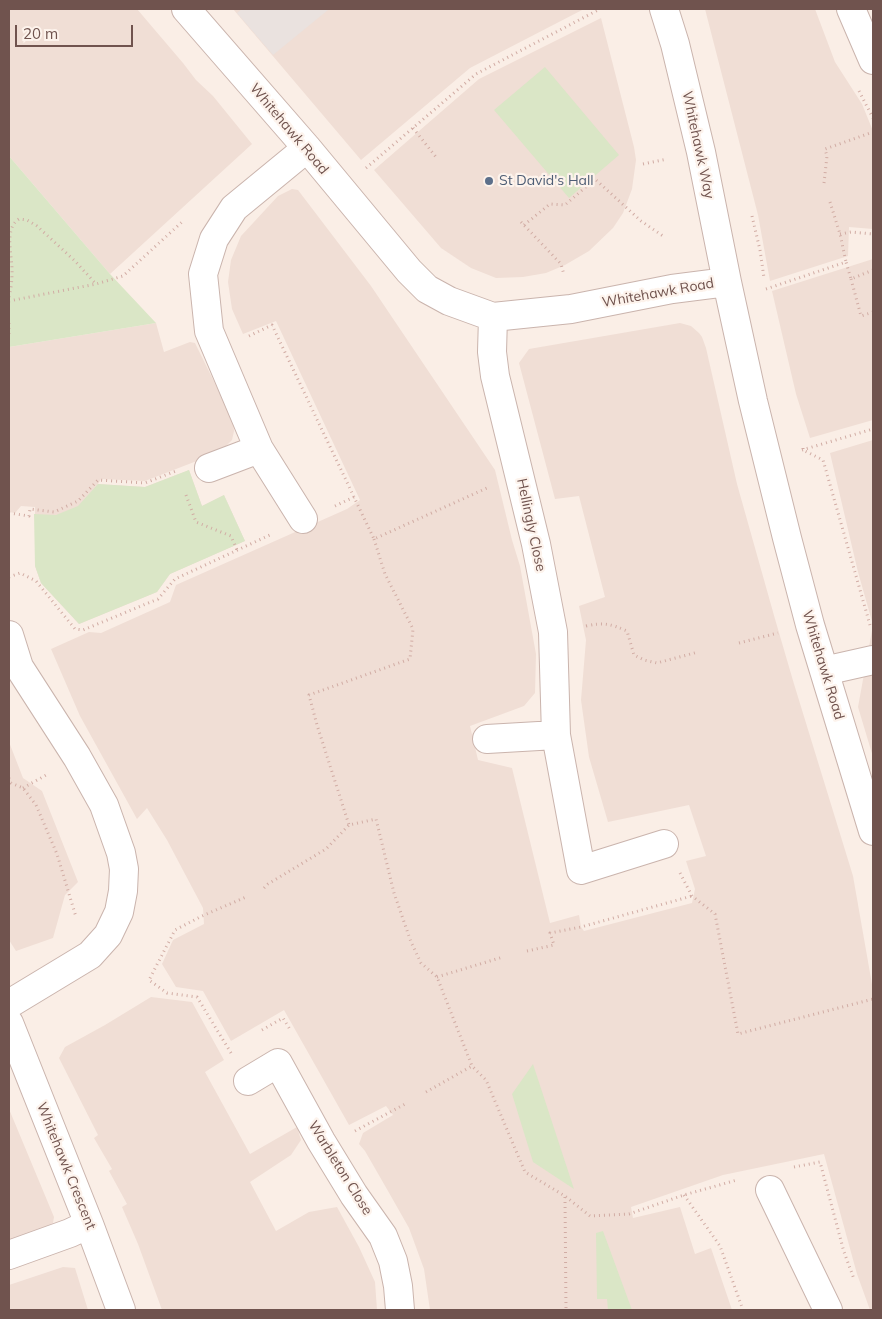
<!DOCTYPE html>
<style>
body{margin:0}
#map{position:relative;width:882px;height:1319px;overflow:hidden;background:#faeee6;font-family:Mulish,sans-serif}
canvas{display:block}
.frame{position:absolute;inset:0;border:10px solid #70534e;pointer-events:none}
.scale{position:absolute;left:15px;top:25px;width:118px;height:22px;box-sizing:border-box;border:2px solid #70534e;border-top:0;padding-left:6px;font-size:15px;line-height:18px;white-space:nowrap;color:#70534e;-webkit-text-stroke:4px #fdf3ec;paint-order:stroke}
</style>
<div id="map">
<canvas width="882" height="1319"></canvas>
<div class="frame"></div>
<div class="scale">20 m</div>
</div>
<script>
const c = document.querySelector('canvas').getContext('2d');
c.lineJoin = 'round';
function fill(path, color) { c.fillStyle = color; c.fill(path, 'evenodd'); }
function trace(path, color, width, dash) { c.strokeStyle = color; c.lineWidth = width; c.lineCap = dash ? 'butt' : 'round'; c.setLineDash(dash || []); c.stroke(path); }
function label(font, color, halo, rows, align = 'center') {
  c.font = font + ' Mulish,sans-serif'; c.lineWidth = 4.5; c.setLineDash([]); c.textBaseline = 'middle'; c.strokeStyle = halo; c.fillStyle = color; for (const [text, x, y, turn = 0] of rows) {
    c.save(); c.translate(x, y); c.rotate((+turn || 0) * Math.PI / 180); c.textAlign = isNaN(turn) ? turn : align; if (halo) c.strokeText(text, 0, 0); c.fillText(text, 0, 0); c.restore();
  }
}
fill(new Path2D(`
 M9,9h128l46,54 13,17 17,16 39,48 -142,130 -101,-118z
 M233,9h351l-114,59 -109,92z
 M705,9h110l20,53 27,42 11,27v98l-24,-2 -1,29 -78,25 -12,-66z
 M601,18l33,129 2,13 -4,29 -9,24 -10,15 -24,23 -24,14 -19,8 -23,4 -27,1 -25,-10 -30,-20 -67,-78 105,-91z
 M292,189l6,1 73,96 124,184 17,70 8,26 16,88 -1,39 -11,13 -54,20 8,34 34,8 38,155 29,-8 2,12 3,4 108,-28 3,-14 -9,-28 20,-5 -17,-51 -81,17 -19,-65 -8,-57 5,-60 -7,-34 26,-9 -26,-101 -24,3 -36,-136 10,-14 151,-26 11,3 8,7 3,4 4,11 31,136 38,135 19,65 59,192 20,114v320h-3l-13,-36 -33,-120 -101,21 -92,32 2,11 47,-11 15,47 16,-6 21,62h-302l-6,-41 -15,-41 -21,-37 -23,-40 -6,-7 4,-11 30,-18 -7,-9 -37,19 -65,-115 -53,31 -28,-50 -27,-4 -14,-23 11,-24 31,-16 -1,-16 -36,-68 -20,-32 -10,11 -57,-103 -29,-67 38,-17 12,1 69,-31 6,-17 171,-76 13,-9 -84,-179 -33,13 -11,-25 -4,-27 3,-22 10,-24 37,-40z
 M873,259v161l-63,18 -14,-44 -24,-103z
 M156,323l8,29 26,-10 5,1 38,77 1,11 -2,9 -12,12 -75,29 -44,-2 -3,5 47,3 44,-17 13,36 22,-11 21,46 -75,33 -13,18 -78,32 -38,-41 -6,-17v-59l-14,-1 -6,7 -6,-1v-165z
 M873,440v185l-15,-53 -28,-119z
 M873,625v132l-15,-50z
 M9,742l14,36 19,13 36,91 -13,13 -12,43 -37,13 -7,-11z
 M151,997l41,5 32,58 -19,12 45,82 47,-27 4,13 -10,15 -41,27 26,49 33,-19 28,-5 22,40 16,35 2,28h-215l-24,-66 -16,-37 5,-3 -18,-33 3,-2 -18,-31 4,-3 -39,-77 6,-11 40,-22z
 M9,1109l45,108 -1,6 -5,3 -39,15z
 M63,1267l12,1 13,42h-79v-25z`), '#f0ded5');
fill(new Path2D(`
 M242,9h84l2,1 -55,45 -36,-42z`), '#eae2df');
fill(new Path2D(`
 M545,67l74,88 -50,43 -75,-88z
 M9,156l101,118 46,49 -147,24z
 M189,470l13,36 22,-11 21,46 -75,33 -13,18 -78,32 -38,-41 -6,-17 -1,-52 22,1 22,-9 20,-22 47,3z
 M533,1064l41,125 -41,-27 -21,-68z
 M603,1231l29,79h-24l-1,-11h-10l-1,-66z`), '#dae6c6');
const street = new Path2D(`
 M186,9l121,139 102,123 18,18 22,12 44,16 78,-8 101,-20 55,-7
 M664,9l11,35 26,108 26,130 26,119 34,137 23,87 63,206
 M851,9l22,51
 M493,317l-1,35 3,24 41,168 17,88 3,103 25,135 83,-26
 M209,468l50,-19
 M303,519l-44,-70 -50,-118 -6,-57 11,-35 20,-31 73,-60
 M9,635l10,32 58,90 27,48 17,48 3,16 -1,22 -4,21 -11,23 -18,20 -81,49
 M824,671l49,-11
 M487,739l69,-4
 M9,1023l80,201 32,86
 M248,1081l30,-18 43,78 33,54 29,41 10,25 5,25 2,24
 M770,1190l58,120
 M9,1255l61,-22 19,-9`);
trace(street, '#cab4ad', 30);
trace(new Path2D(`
 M859,91l14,27
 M413,128l23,29
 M643,164l24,-5
 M366,168l110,-94 124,-65
 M824,183l3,-27 -2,-7 48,-17
 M830,202l10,32 6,28
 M752,216l8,34 4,28
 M521,222l40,42 3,11
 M524,225l26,-21 15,1 30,-26 46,42 22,15
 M840,234l11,-2 22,2
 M851,279l10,37 12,-4
 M766,289l80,-27 5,17 22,-9
 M9,297c2,-8 3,-16 3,-24 1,-16 -9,-44 7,-54l8,1 10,6 38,35 21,23
 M9,301l87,-17 27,-8 59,-54
 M9,323v14
 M249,336l23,-11 82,172
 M803,448v2l20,10 47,165
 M802,450l71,-21
 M186,495l10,27 35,14 6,14
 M335,506l19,-9 20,42 113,-51
 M9,513l20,3 1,-7 24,3 24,-11 20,-21 47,3 31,-12
 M374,539l11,35 28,55 -3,30 -101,36 8,30 32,100 27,-6 18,74 17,49 10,21 16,14 35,89 14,14 39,92 40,24 25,20 39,-2 55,-19 53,-15
 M9,577l11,-4 16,8 39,48 8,1 75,-31 17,-20 97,-45
 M586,626c17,-4 25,-2 41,5l7,24 10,5 13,3 41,-11
 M739,643l39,-10
 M9,778l2,5 12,5 13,17 21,49 19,63
 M23,788l25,-14
 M680,873l12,23 23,18 23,120 135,-35
 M264,888l4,-4 58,-35 23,-24
 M527,951l27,-6 -4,-12 31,-6 111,-31
 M437,977l66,-20
 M262,1030l21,-12 8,13
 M231,1053l-34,-56 -30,-4 -18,-13 26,-50 27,-14 44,-19
 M426,1092l46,-26
 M355,1131l52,-28
 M794,1167l26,-5 24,90 10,27
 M684,1195l36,51 23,64
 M565,1197l1,113`), '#d1aca4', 3, [1, 4]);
trace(street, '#fff', 28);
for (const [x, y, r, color] of [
 [489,181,5,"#5c6f8a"]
]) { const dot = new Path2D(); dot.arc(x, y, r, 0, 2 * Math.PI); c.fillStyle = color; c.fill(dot); trace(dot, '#fdf3ec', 2); }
label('14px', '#70534e', '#fdf3ec', [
 ["Whitehawk Road",289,129,50],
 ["Whitehawk Way",698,145,78],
 ["Whitehawk Road",658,293,-10],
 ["Hellingly Close",531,525,78],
 ["Whitehawk Road",823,665,73],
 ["Whitehawk Crescent",66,1166,68],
 ["Warbleton Close",340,1168,58]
]);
label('14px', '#4e5e75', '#fdf3ec', [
 ["St David's Hall",499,181]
], 'left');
</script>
